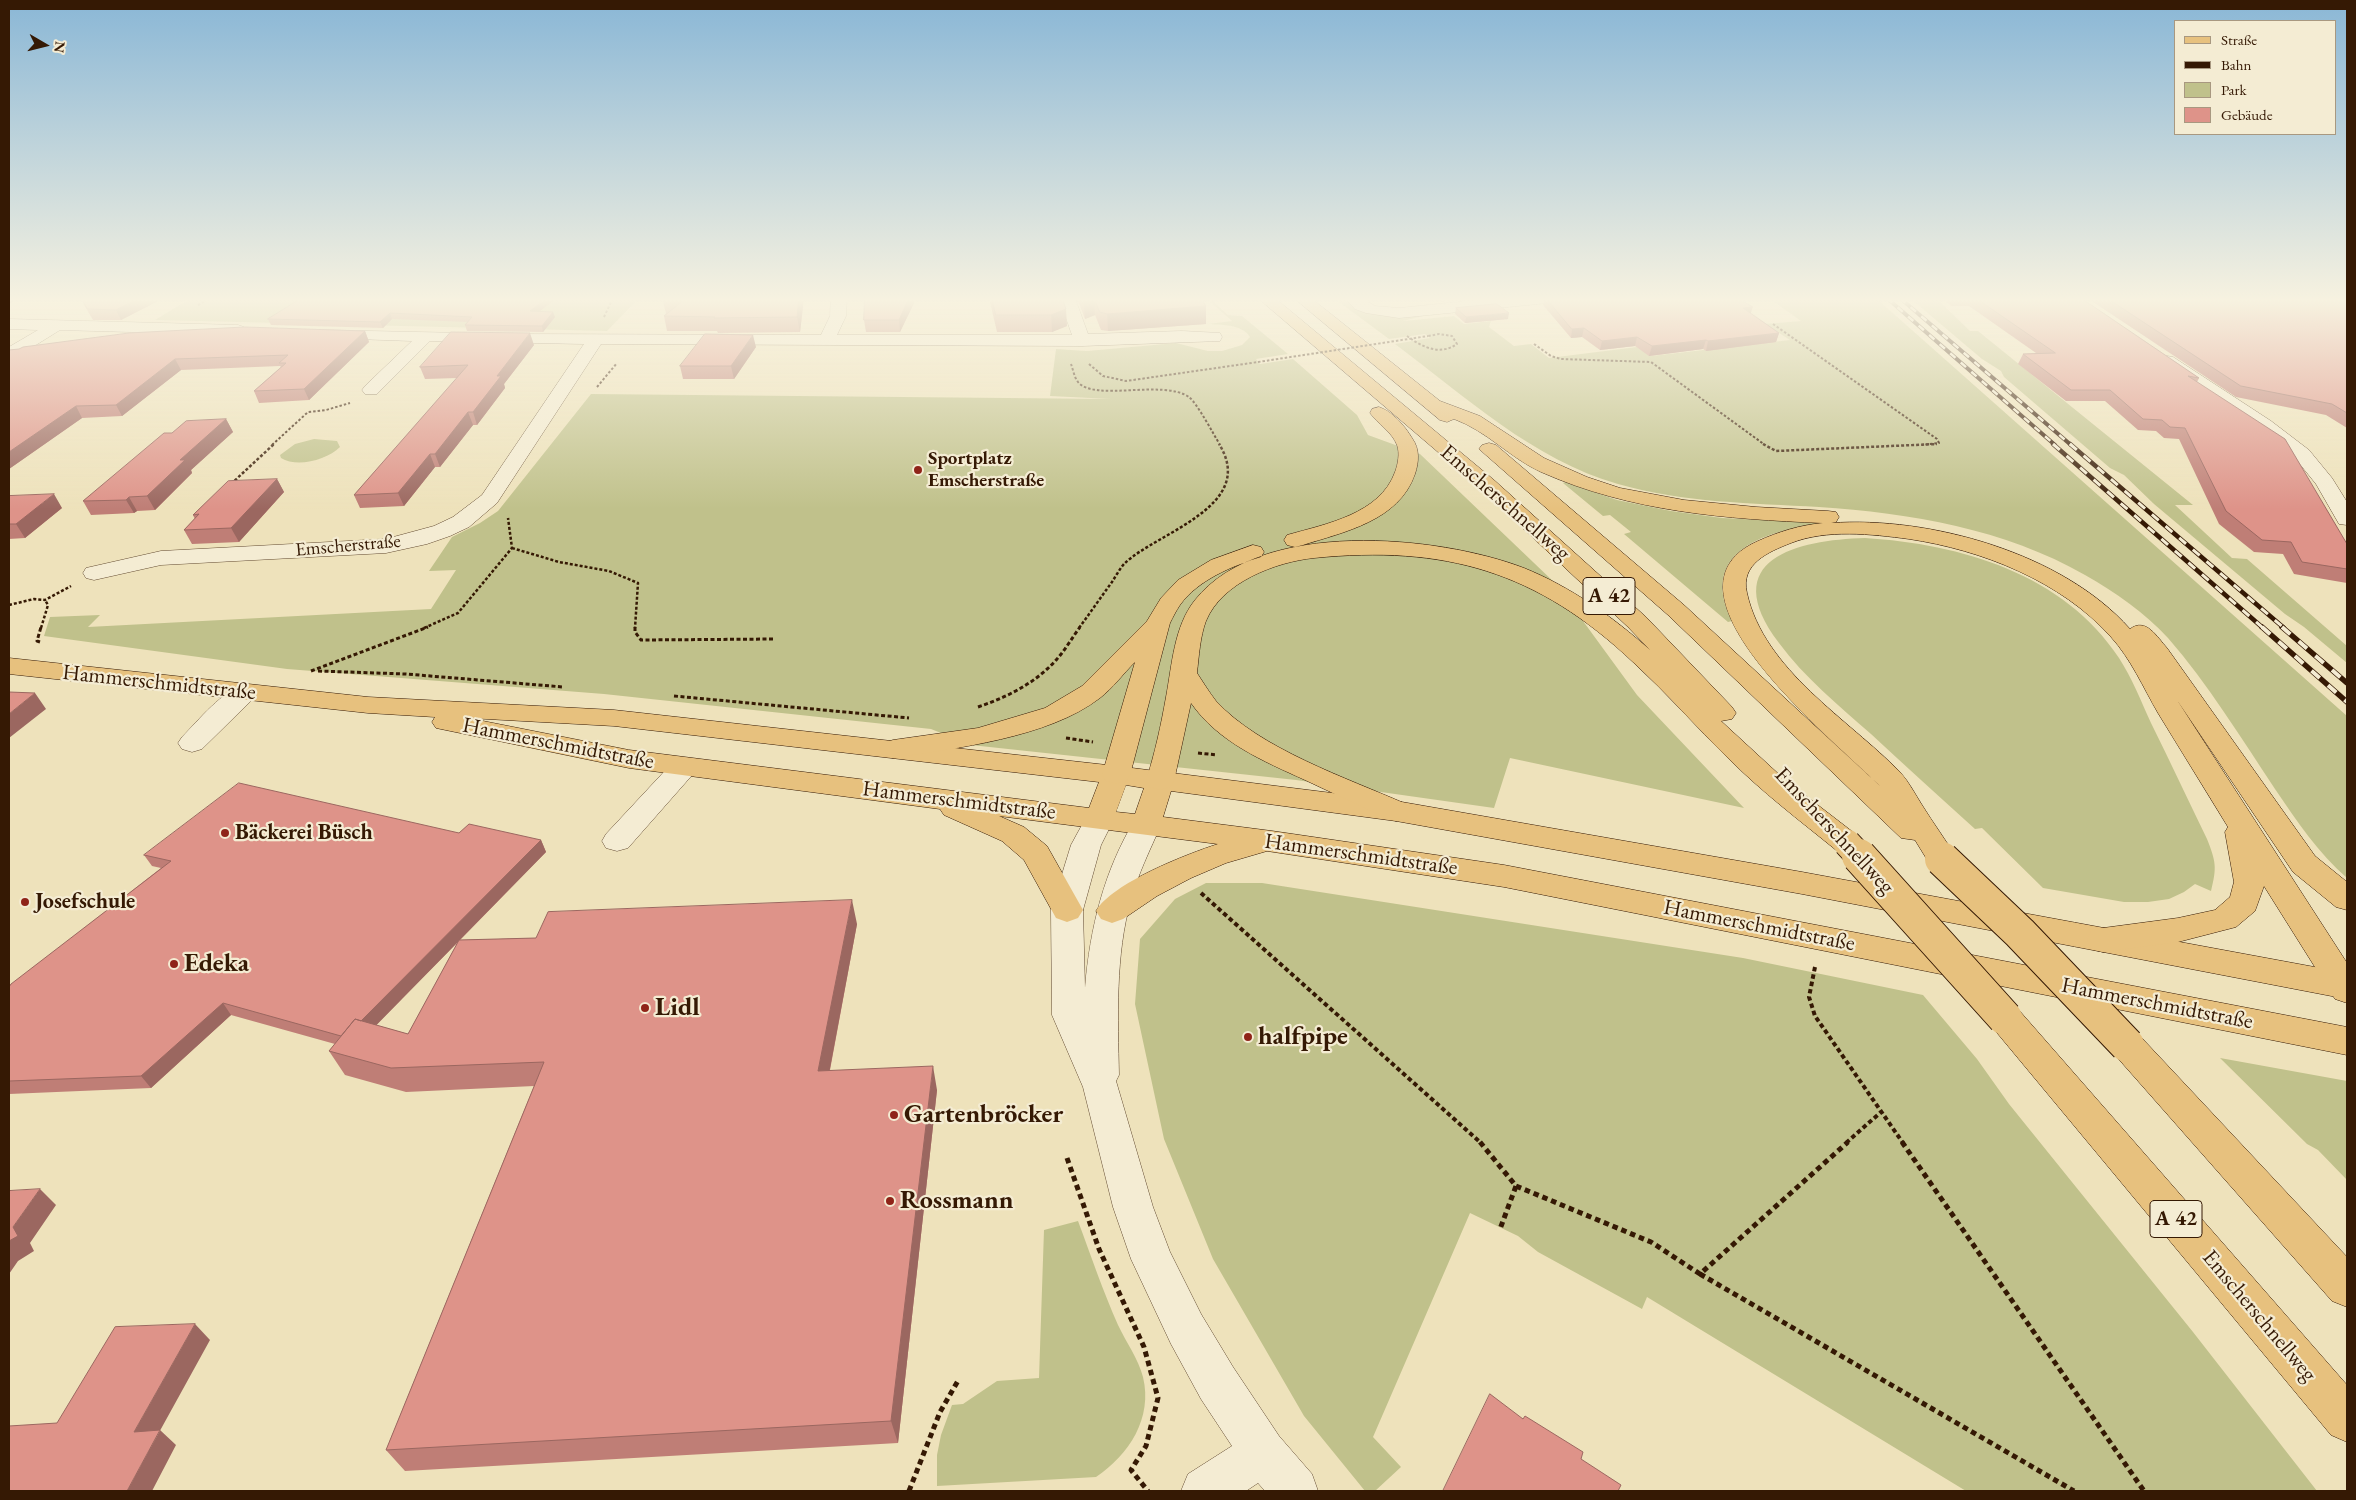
<!DOCTYPE html>
<meta charset="utf-8">
<style>
body{margin:0}
#map{position:relative;width:2356px;height:1500px;overflow:hidden;background:#eee2bb;font-family:"EB Garamond",serif}
canvas{display:block}
.frame{position:absolute;inset:0;border:10px solid #351904;pointer-events:none}
.legend{position:absolute;left:2174px;top:20px;width:162px;height:115px;box-sizing:border-box;background:#f4ecd3;border:1px solid #a89880;margin:0;padding:6px 9px;list-style:none;font-size:15px;color:#351904}
.legend li{display:flex;align-items:center;gap:10px;height:25px}
.legend b{width:25px;border:1px solid #a89880}
.north{position:absolute;left:20px;top:20px;width:50px;height:50px;-webkit-text-stroke:4px #f4ecd3;paint-order:stroke;rotate:98deg;font-size:14px;font-weight:700;line-height:20px;text-align:center;color:#351904}
.north::after{content:'';display:block;margin:auto;width:18px;height:22px;background:#351904;clip-path:polygon(50% 0,100% 100%,50% 72%,0 100%)}
</style>
<div id="map">
<canvas width="2356" height="1500"></canvas>
<div class="frame"></div>
<ul class="legend">
<li><b style="height:6px;background:#e7c17e"></b>Straße</li>
<li><b style="height:6px;background:#351904"></b>Bahn</li>
<li><b style="height:14px;background:#c0c18b"></b>Park</li>
<li><b style="height:14px;background:#de9389"></b>Gebäude</li>
</ul>
<div class="north">N</div>
</div>
<script>
const c = document.querySelector('canvas').getContext('2d');
c.lineJoin = 'round';
function fill(path, color) { c.fillStyle = color; c.fill(path, 'evenodd'); }
function trace(path, color, width, dash) { c.strokeStyle = color; c.lineWidth = width; c.lineCap = dash ? 'butt' : 'round'; c.setLineDash(dash || []); c.stroke(path); }
function label(font, color, halo, rows, align = 'center') {
  c.font = font + ' "EB Garamond",serif'; c.lineWidth = 4.5; c.setLineDash([]); c.textBaseline = 'middle'; c.strokeStyle = halo; c.fillStyle = color; for (const [text, x, y, turn = 0] of rows) {
    c.save(); c.translate(x, y); c.rotate((+turn || 0) * Math.PI / 180); c.textAlign = isNaN(turn) ? turn : align; if (halo) c.strokeText(text, 0, 0); c.fillText(text, 0, 0); c.restore();
  }
}
fill(new Path2D(`
 M191,298l447,1 -31,32 -452,-11z
 M1207,299h3l18,16 14,1 46,38 -32,5 4,5 33,-5 64,56 11,20 52,19 136,130 81,111 107,113 -234,-50 -16,50 -198,-28 -325,-35 -40,-16 -327,-35 -317,-25 -243,-33 6,-19 50,-2 -12,12 343,-18 25,-39 -27,1 23,-34 28,-14 18,-12 93,-117 520,5 -61,-3 6,-47 31,2 89,-8 32,8h14l20,-6 8,-8c-8,-13 -28,-12 -42,-13l24,-3z
 M1335,299c11,-1 12,4 21,8 16,6 50,10 67,9l-20,5 51,-5 10,8 27,-3 -2,6 25,19 17,-2 18,14 88,-11 14,9 139,-16 -25,-16 36,-3 -31,-22h107l470,417v162c-29,-25 -50,-57 -72,-89 -34,-51 -67,-105 -107,-151 -23,-25 -53,-46 -83,-63 -80,-46 -175,-62 -266,-68 -68,-4 -135,-4 -201,-23 -85,-24 -153,-88 -223,-140l35,-6 -5,-4 -36,5z
 M1911,299h26l33,32h8l215,174h-18l57,53 15,1 100,87v17l-43,-36 -19,-13 -131,-110 -30,-29 -14,-7 -106,-91 -3,-6 -19,-12z
 M314,439l23,2 3,6c-13,13 -43,21 -59,11l-1,-3 15,-11z
 M1565,482l52,18 54,11 51,7 103,5c-55,7 -129,26 -93,98l-4,1 -104,-88 7,-2 -21,-17 -7,1 -40,-33z
 M1865,538c96,6 199,36 254,120 13,20 22,43 32,65 19,38 37,77 56,116 9,23 10,28 4,52l-16,-7 -11,8 -15,7 -21,3h-24l-81,-14 -61,-60 -7,1c-35,-32 -70,-63 -104,-95 -32,-28 -67,-57 -92,-91 -63,-84 18,-103 86,-105z
 M1206,883h56l481,75 180,37 54,64 32,45 184,228 124,159h-351l-319,-194 -5,12 -104,-57 -20,-16 -48,-23 -97,224 28,30 -26,24h-10l-61,-75 -91,-157 -49,-120 -29,-135 5,-65 35,-40z
 M2220,1058l127,23v99l-29,-30 -11,-6z
 M1078,1221c13,35 25,70 40,104 8,17 20,33 25,52 10,41 -14,78 -47,100l-159,9v-31l4,-20 11,-30 11,-1 34,-23 42,-3 5,-148z`), '#c0c18b');
const minor = new Path2D(`
 M831,298h16l-1,18 -9,19h235l-13,-37h16l13,36 94,-3 38,2 2,4 -2,4 -138,5 -481,-2 -104,159 -28,24 -19,9 -23,8 -41,9 -225,12 -67,15 -8,-2 -3,-5 3,-5 75,-17 225,-12 48,-13 19,-9 29,-22 102,-151 -154,-3 -53,53h-12l-3,-4 3,-4 47,-45 -84,-3 -6,-2 -2,-3 2,-3 189,4 310,1 9,-19z
 M1345,298h17l13,8 24,2 97,-10h59l-7,5 -149,15 -33,-5 -11,-4z
 M9,319l229,6 6,2 2,3 -2,3 -6,2 -178,-5 -45,28 -6,1v-12l29,-17 -29,-1z
 M2167,356l6,1 98,64 38,29 23,28 15,24v23l-8,-1 -23,-40 -21,-26 -38,-29 -96,-64 -3,-4 3,-4z
 M246,685l9,2 4,6 -57,56 -10,3 -10,-3 -4,-6 4,-6c18,-18 39,-46 64,-52z
 M684,758l10,3 4,6 -4,6 -66,75 -11,3 -11,-3 -4,-7 4,-7 68,-73z
 M1099,809l10,3 5,7 -13,26 -18,65 2,78c5,-60 19,-118 51,-170l10,-3 10,3 5,7c-11,25 -23,49 -30,75 -16,55 -13,118 -12,175l-3,6 37,126 17,45 31,62 32,53 46,69 33,38 6,17h-53l-7,-8 -12,8h-65l7,-17 44,-28 -31,-47 -30,-55 -40,-85 -18,-52 -30,-120 -31,-72 -1,-105 20,-65 18,-33z`);
const major = new Path2D(`
 M9,658l359,39 246,13 502,56 280,35 406,71 545,101v26l-545,-105 -406,-73 -225,-30 -8,26 109,14 232,34 843,162v28l-843,-168 -237,-36 -41,12 -35,15 -34,18 -34,23 -11,4 -11,-4 -5,-8c16,-28 91,-57 122,-67l-219,-28 25,11 23,19 36,64 -5,8 -11,4 -11,-4 -32,-58 -22,-19 -58,-26 -4,-6 -311,-41 -193,-40 -4,-6 3,-5 -67,-4 -359,-39zM468,718l146,8 485,56 -10,26 -460,-58zM1126,785l18,3 -9,26 -19,-2z`);
const highway = new Path2D(`
 M1258,298h17l219,182 152,137 86,90 4,6 -4,6 -11,2 63,58 74,57 4,7 -4,7 -11,3 -11,-3c-37,-30 -74,-58 -108,-92 -32,-31 -61,-65 -94,-95 -97,-92 -189,-118 -320,-105 -38,4 -92,24 -108,63 -6,16 -7,35 -9,52 6,9 12,19 19,28 44,48 131,77 190,103l5,7 -5,7 -10,3 -10,-3c-27,-13 -54,-25 -81,-38 -42,-19 -87,-38 -114,-77l-17,78 -4,6 -10,3 -10,-3 -4,-6c9,-28 15,-56 20,-84 6,-32 8,-71 29,-97 65,-82 243,-65 329,-32 47,19 89,49 126,82l-22,-23 -148,-139z
 M1294,298h17l129,103 40,15 64,42 43,19 33,11 64,12 72,7 72,4 8,1 3,5 -3,5 -5,1c98,-7 232,30 299,106 16,-12 27,8 37,19l148,208 32,26v28l-11,-3 -43,-35 -116,-172 170,263v40l-12,-4 -71,-113 -9,25 -19,16 -58,15 -75,10 -12,-3 -4,-9 4,-9 12,-3 75,-10 37,-8 15,-13 4,-15 -9,-50 3,-5c-23,-38 -47,-76 -70,-114 -15,-26 -27,-54 -47,-76 -50,-56 -129,-87 -202,-98 -38,-5 -82,-10 -118,4 -23,9 -51,21 -44,50 17,77 101,126 153,179 9,10 15,22 22,33 11,18 24,35 35,54l-4,7 -11,4 -11,-4 -16,-26 -14,-2 -233,-223 -189,-166 3,-4 7,-2 7,2 188,160 196,181c-38,-40 -236,-195 -122,-245 20,-9 42,-16 65,-18 -97,-4 -192,-11 -282,-51 -31,-14 -54,-41 -87,-53l-7,3 -7,-2z
 M1379,407c13,4 26,19 33,31 8,11 7,24 3,36 -16,47 -71,58 -112,71l-8,2 -8,-2 -3,-5 3,-5c39,-11 93,-21 108,-63 3,-8 5,-19 2,-27 -5,-13 -19,-21 -27,-32l2,-4z
 M1253,545l8,2 3,5 -3,5c-29,9 -63,23 -81,48 -4,6 -7,12 -10,18l-40,152 -4,6 -10,3 -10,-3 -4,-6 33,-113c-12,12 -22,26 -35,36 -52,40 -144,50 -207,60l-10,-3 -4,-6 4,-6 10,-3 85,-12 67,-20 37,-22 65,-65 14,-23 17,-18 33,-20z
 M2005,1004l12,4 330,377v57l-16,-7 -338,-407 -5,-10 5,-10z
 M2127,1031l12,4 208,222v50l-15,-6 -217,-246 -6,-10 6,-10z`);
trace(minor, '#634b32', 1);
trace(major, '#351904', 1);
trace(highway, '#351904', 1);
trace(new Path2D(`
 M198,305l13,-7
 M604,317l9,-19
 M1773,324l164,115 2,4 -17,2
 M1407,336c15,11 33,20 50,8l-5,-8 -13,-2 -11,2
 M1534,344l17,12 10,3 90,3 114,83
 M1071,364c2,5 3,13 7,18 16,20 85,-3 111,15 8,6 25,38 31,48
 M1089,364l14,12 23,5 132,-19
 M597,387l20,-24
 M272,445l36,-33 18,-2 24,-7`), '#351904', 2, [2.5, 2]);
trace(new Path2D(`
 M1763,444l13,7 161,-7
 M231,484l43,-40
 M512,548l47,14 50,9 29,12 -3,45
 M9,605l25,-6 11,1 26,-14
 M41,628l7,-23 -3,-5
 M424,628l34,-15 54,-65 -4,-30
 M1079,628c11,-15 22,-31 33,-46 4,-6 8,-14 13,-19 33,-31 133,-57 94,-119`), '#351904', 2.5, [3, 2]);
trace(new Path2D(`
 M635,627v5l6,8 134,-1
 M40,642l-3,-1 4,-14
 M311,671l117,-44
 M318,671l88,3 157,13
 M674,696l235,22
 M978,707c29,-10 58,-24 79,-48 8,-9 15,-21 23,-32
 M1066,738l27,4
 M1198,753l19,2`), '#351904', 3, [4, 2.5]);
trace(new Path2D(`
 M1201,893l280,250
 M1815,967l-6,30 6,19 88,127
 M1846,1143l35,-31`), '#351904', 4, [4.5, 3]);
trace(new Path2D(`
 M1480,1142l36,44 -16,43
 M1902,1142l242,349
 M1067,1158l32,91 45,98 14,51 -12,48 -15,24 17,21
 M1516,1186l135,56 49,32 148,-132
 M1700,1274l374,217
 M909,1491l31,-79 19,-33`), '#351904', 5, [5.5, 4]);
fill(minor, '#f4ecd3');
fill(major, '#e7c17e');
fill(highway, '#e7c17e');
const railFar2 = new Path2D(`
 M1887,298l168,147
 M1900,298l171,147`);
const railFar1 = new Path2D(`
 M2053,444l210,184
 M2070,444l214,184`);
const rail = new Path2D(`
 M2262,627l85,75
 M2282,627l65,56`);
trace(railFar2, '#351904', 4);
trace(railFar1, '#351904', 4.5);
trace(rail, '#351904', 5.5);
trace(railFar2, '#f4ecd3', 2.5, [7]);
trace(railFar1, '#f4ecd3', 3, [9]);
trace(rail, '#f4ecd3', 4, [11]);
const highwayBridgeFar1 = new Path2D(`
 M1847,843l13,14`);
const highwayBridge = new Path2D(`
 M1859,856l146,162
 M1942,859l78,74 107,112`);
trace(highwayBridgeFar1, '#351904', 29, []);
trace(highwayBridge, '#351904', 36, []);
trace(new Path2D(`
 M1258,362l170,-26`), '#351904', 2, [2.5, 2]);
trace(highwayBridgeFar1, '#e7c17e', 27);
trace(highwayBridge, '#e7c17e', 34);
fill(new Path2D(`
 M80,298h84l-43,22h-28z
 M557,298l-17,13 15,6 -12,15 -76,-1 -2,-6 3,-3 -76,-3 -9,9 -112,-3 -3,-6z
 M804,298l-4,34 -82,1 -1,-2h-50l-3,-15 2,-2 -3,-13z
 M865,298h48l1,5 -14,29h-34l-2,-12z
 M989,298h73l5,28 -15,6h-55z
 M1077,298h124l5,8v18l-98,7 -7,-1 -6,-15 -10,4z
 M1544,298h194l13,15 28,20 -3,9 -70,9 -3,-2 -54,7 -14,-10 -35,4 -18,-13 -11,1 -28,-33z
 M1942,298h139l118,80 -2,4 150,162v39l-53,-9 -11,-20 -29,-2 -35,-28 -40,-85 -15,-1 -8,-7 -18,-1 -33,-29h-39l-48,-37 5,-10 13,-1 -67,-47h-18z
 M2087,298h260v130l-21,-13 -90,-18z
 M1456,308l52,11 -43,4 -10,-9z
 M365,331l4,11 -60,58 -50,3 -5,-12 27,-24 -1,-1 -99,4 -59,46 -40,2 -73,51v-119z
 M534,345l-30,39 1,4 -28,37h-4l-33,42h-5l-31,39 -44,2 -6,-13 103,-117 -32,1 -5,-12z
 M756,347l-22,32h-51l-3,-13z
 M226,419l7,13 -42,38 1,3 -37,37 -18,1 -3,2 -43,2 -8,-14 89,-68z
 M277,479l7,13 -45,50 -47,2 -8,-14 11,-11 -2,-4z
 M9,496l53,12 -37,30 -16,1z
 M459,833l82,7 5,12 -86,88 76,-2 321,-14 -27,146 107,20 -39,353 -493,28 -19,-21 148,-364 -128,6 -61,-17 -16,-24 6,-7 -104,-29 -80,73 -142,6v-107l152,-119 -9,-2 -8,-11zM458,942l-50,92 -32,-9z`), '#bf7e76');
fill(new Path2D(`
 M9,298h10l-10,6z
 M139,298h25l-43,22 -5,-10z
 M548,298h9l-25,19 -2,-6z
 M799,298h5l-4,34 -3,-15z
 M909,298h4l1,5 -14,29 -1,-12z
 M1092,298h2l1,17 -10,4 -1,-17z
 M1441,298h32l-32,4z
 M1206,306v18l-98,7 -1,-17z
 M1753,307l-3,8 -7,-7z
 M1066,309l1,17 -15,6 -1,-17z
 M553,312l2,5 -12,15 -1,-6z
 M390,313l2,6 -9,9 -3,-6z
 M1509,313l-1,6 -43,4 1,-6z
 M1584,328l-2,9 -11,1 1,-9z
 M365,331l4,11 -60,58 -5,-11z
 M530,333l4,12 -30,39 1,4 -28,37 -4,-13 24,-36z
 M1779,333l-3,9 -70,9 2,-10z
 M753,335l3,12 -22,32 -3,-13z
 M1637,337l-2,9 -35,4 2,-9z
 M1706,340l-3,9 -54,7 3,-10z
 M175,359l6,11 -59,46 -6,-11z
 M76,406l6,12 -73,51v-17z
 M468,412l5,13 -33,42 -5,-13z
 M226,419l7,13 -42,38 1,3 -37,37 -8,-14 33,-36z
 M430,454l5,13 -31,39 -6,-13z
 M277,479l7,13 -45,50 -8,-14z
 M54,494l8,14 -37,30 -9,-14z
 M129,497l8,14 -3,2 -8,-13z
 M35,693l11,16 -37,29v-24z
 M541,840l5,12 -193,197 -8,-12z
 M852,900l5,24 -32,171 -7,-24z
 M223,1003l8,12 -80,73 -10,-12z
 M933,1066l4,24 -39,353 -7,-22z
 M40,1189l16,16 -26,38 4,8 -16,10 -9,13v-33l4,-14z
 M195,1324l15,16 -59,107 -17,-15z
 M160,1430l16,15 -24,46h-25z`), '#9b6760');
const building = new Path2D(`
 M81,298h58l-23,12 -28,-1z
 M302,298h246l-18,13 23,1 -11,14 -77,-1 7,-8 -82,-4 -10,9 -112,-3z
 M664,298h135l-2,19 -83,1 1,-1 -51,-1 20,-16 -21,1z
 M865,298h44l-10,22h-35z
 M992,298h70l4,11 -15,6h-55z
 M1083,298h9l-8,4z
 M1094,298h107l5,8 -99,8 -7,-2z
 M1546,298h192l15,9 -10,1 36,25 -71,8 -2,-1 -54,6 -15,-9 -35,4 -18,-13 -12,1z
 M1976,298h105l118,80 -11,-2 97,63 62,105v25l-45,-7 -11,-20 -29,-2 -36,-29 -41,-83 -15,-1 -8,-7 -19,-1 -33,-29h-39l-48,-36 32,-1z
 M2107,298h240v115l-15,-9 -91,-18z
 M1497,304l12,9 -43,4 -10,-9z
 M245,327l120,4 -61,58 -50,2 32,-28h-7l9,-8 -113,4 -59,46 -40,1 -67,46v-102l10,-1 4,-2 106,-14z
 M451,332l79,1 -33,43h4l-28,36h-5l-33,42h-5l-32,39 -44,2 114,-130 -48,2z
 M705,334l48,1 -22,31h-51z
 M226,419l-46,41h5l-38,36 -18,1 -3,3 -43,1 81,-68h8l14,-12z
 M277,479l-46,49 -47,2 15,-16 -6,1 35,-34z
 M54,494l-38,30h-7v-28z
 M9,692l26,1 -26,21z
 M239,783l220,50 10,-9 72,16 -180,181 -6,-2 -14,17 -118,-33 -82,73 -132,5v-94l2,-3 160,-123 -27,-6z
 M852,900l-34,171 115,-5 -42,355 -505,29 158,-388 -153,6 -62,-17 26,-32 53,15 51,-94 77,-2 12,-26z
 M40,1189l-27,38 5,9 -9,5v-50z
 M195,1324l-61,108 26,-2 -33,61h-118v-65l48,-3 58,-96z
 M1490,1394l33,25 2,-3 58,36 -2,7 40,26 -3,6h-175z`);
fill(building, '#de9389');
trace(building, '#9b6760', 1);
const sky = c.createLinearGradient(0, 0, 0, 509);
sky.addColorStop(0, '#8ab7d6');
sky.addColorStop(0.59, '#f7f2e0');
sky.addColorStop(1, '#f7f2e000');
c.fillStyle = sky;
c.fillRect(0, 0, 2356, 509);
for (const [x, y, r, color] of [
 [918,470,5,"#8f2418"],
 [225,833,5,"#8f2418"],
 [25,902,5,"#8f2418"],
 [174,964,5,"#8f2418"],
 [645,1008,5,"#8f2418"],
 [1248,1037,5,"#8f2418"],
 [894,1115,5,"#8f2418"],
 [890,1201,5,"#8f2418"]
]) { const dot = new Path2D(); dot.arc(x, y, r, 0, 2 * Math.PI); c.fillStyle = color; c.fill(dot); trace(dot, '#f4ecd3', 2); }
label('bold 19px', '#351904', '#f4ecd3', [
 ["Sportplatz",928,459],
 ["Emscherstraße",928,481]
], 'left');
label('19px', '#351904', '#f4ecd3', [
 ["Emscherstraße",348,546,-5]
]);
for (const [x, y, w] of [
 [1609,596,52],
 [2176,1219,52]
]) { const box = new Path2D(); box.roundRect(x - w / 2, y - 18.5, w, 37, 4); c.fillStyle = '#f4ecd3'; c.fill(box); trace(box, '#351904', 1); }
label('bold 21px', '#351904', null, [
 ["A 42",1609,596],
 ["A 42",2176,1219]
]);
label('22px', '#351904', '#f4ecd3', [
 ["Emscherschnellweg",1505,503,41],
 ["Hammerschmidtstraße",159,683,6],
 ["Hammerschmidtstraße",558,744,11],
 ["Hammerschmidtstraße",959,801,7],
 ["Emscherschnellweg",1834,831,47],
 ["Hammerschmidtstraße",1361,855,8],
 ["Hammerschmidtstraße",1759,926,11],
 ["Hammerschmidtstraße",2157,1004,11],
 ["Emscherschnellweg",2259,1316,50]
]);
label('bold 22px', '#351904', '#f4ecd3', [
 ["Bäckerei Büsch",235,833],
 ["Josefschule",35,902]
], 'left');
label('bold 26px', '#351904', '#f4ecd3', [
 ["Edeka",184,964],
 ["Lidl",655,1008],
 ["halfpipe",1258,1037],
 ["Gartenbröcker",904,1115],
 ["Rossmann",900,1201]
], 'left');
</script>
